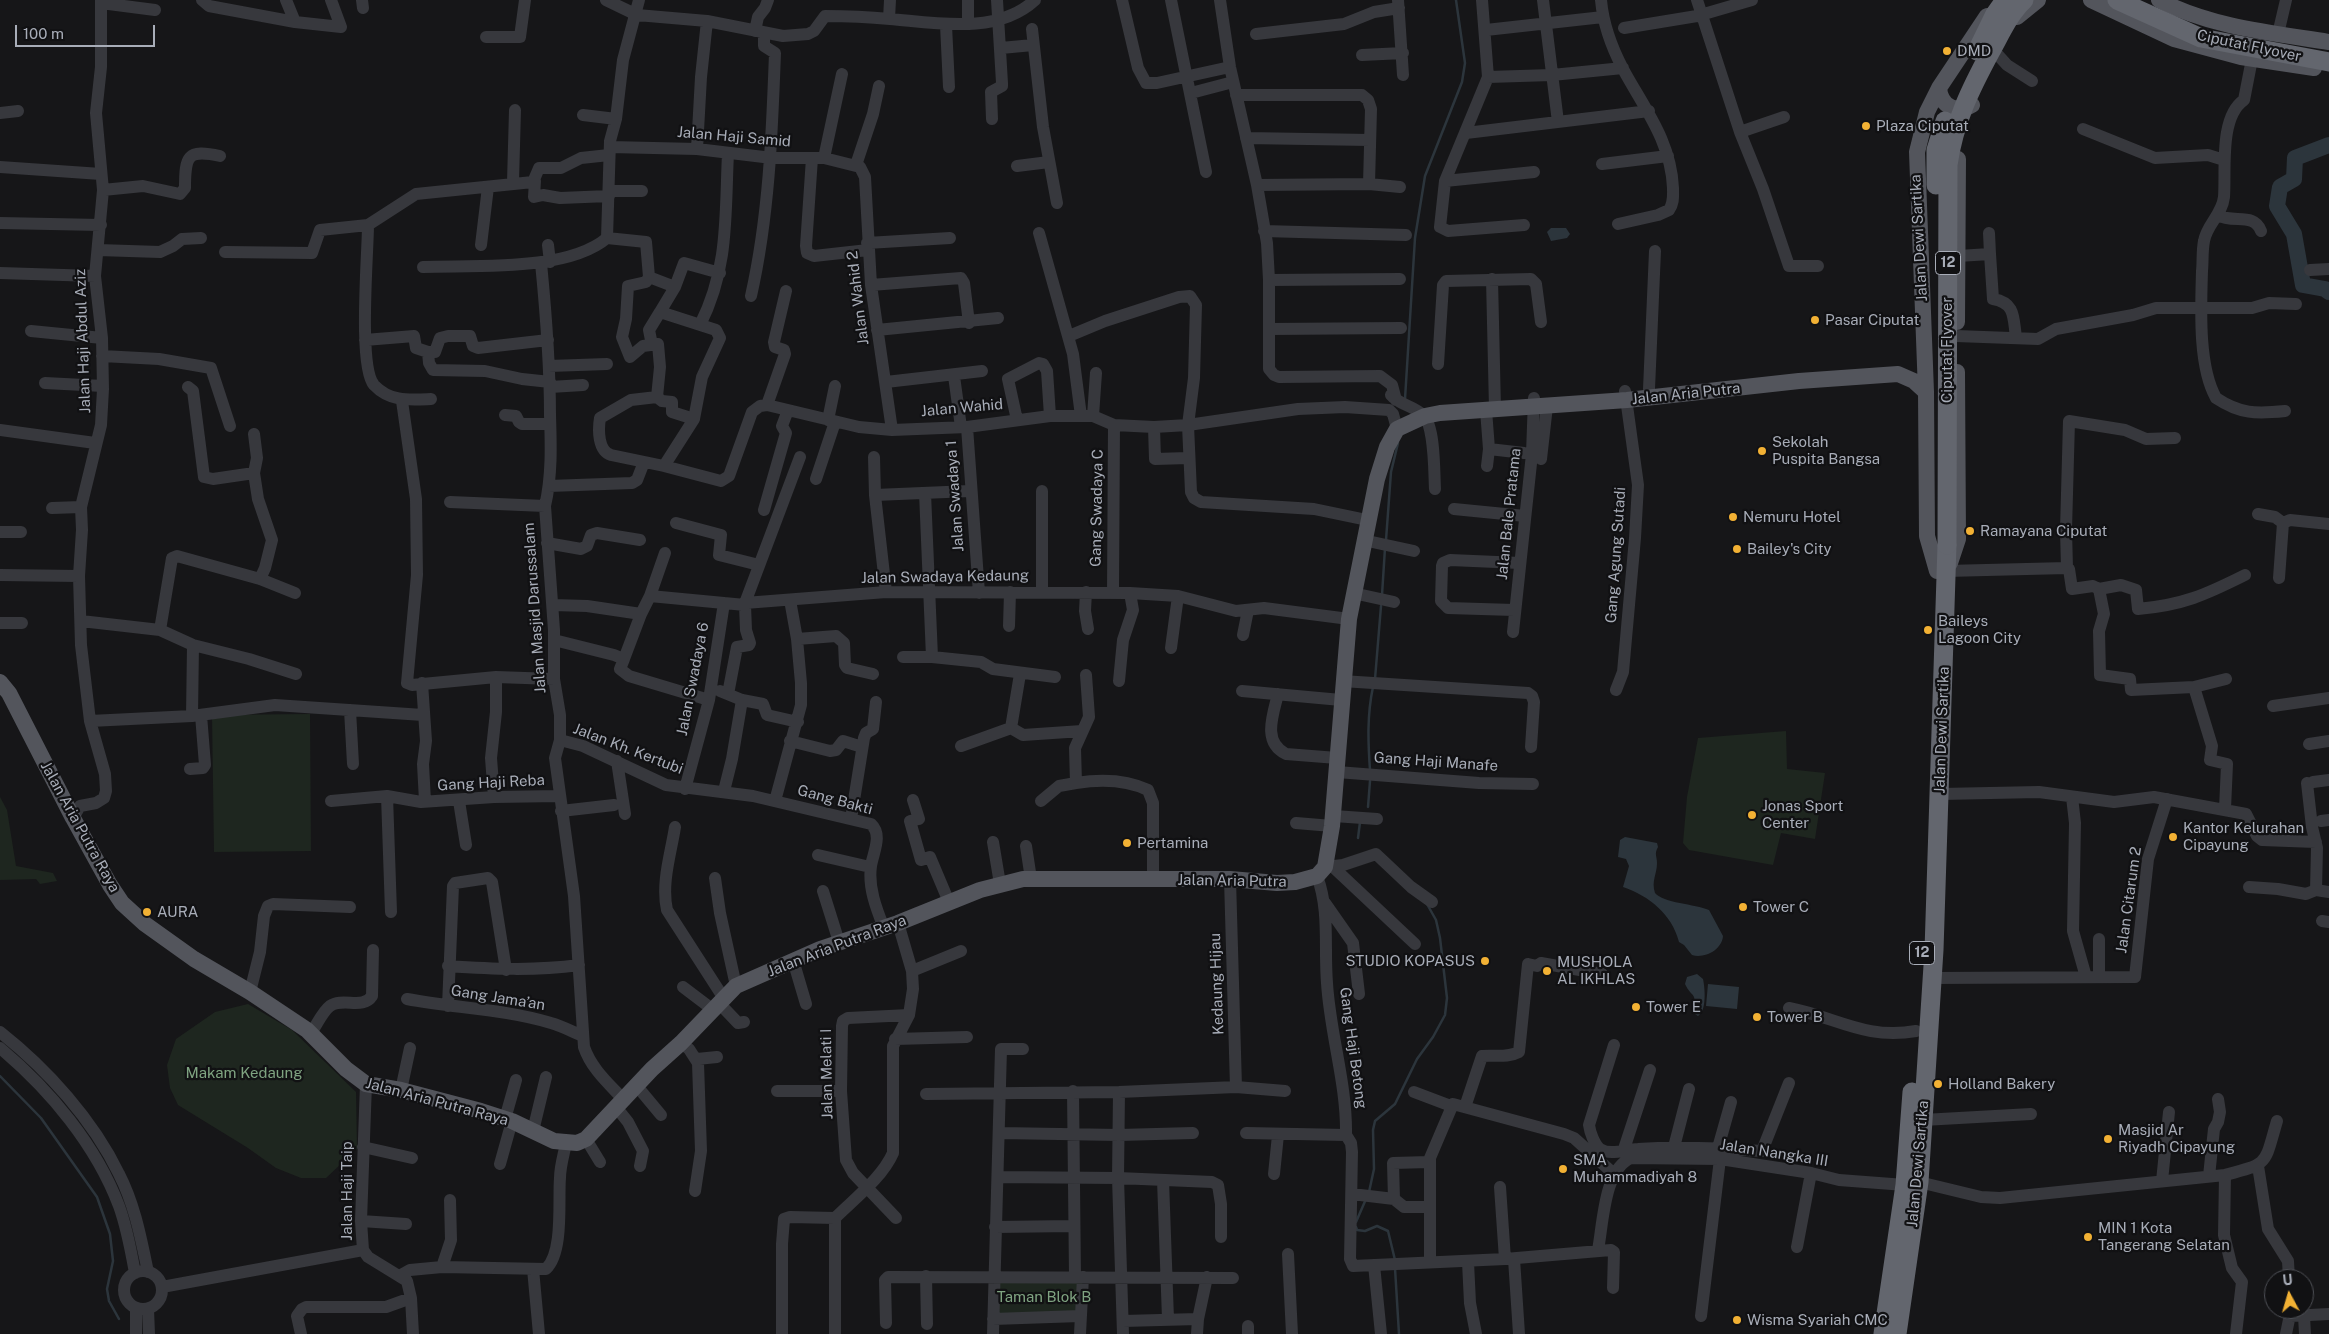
<!DOCTYPE html>
<meta charset="utf-8">
<style>
body{margin:0}
#map{position:relative;width:2329px;height:1334px;overflow:hidden;background:#161618;font-family:"Public Sans",sans-serif}
canvas{display:block}
.north{position:absolute;left:2264px;top:1269px;width:50px;height:50px;box-sizing:border-box;background:#111113;border:1px solid #4d4f55;border-radius:50%;rotate:354deg;font-size:14px;font-weight:700;line-height:20px;text-align:center;color:#a8adb8}
.north::after{content:'';display:block;margin:auto;width:18px;height:22px;background:#f2b134;clip-path:polygon(50% 0,100% 100%,50% 72%,0 100%)}
.scale{position:absolute;left:15px;top:25px;width:140px;height:22px;box-sizing:border-box;border:2px solid #a8adb8;border-top:0;padding-left:6px;font-size:15px;line-height:18px;white-space:nowrap;color:#a8adb8;-webkit-text-stroke:4px #111113;paint-order:stroke}
</style>
<div id="map">
<canvas width="2329" height="1334"></canvas>
<div class="north">U</div>
<div class="scale">100 m</div>
</div>
<script>
const c = document.querySelector('canvas').getContext('2d');
c.lineJoin = 'round';
function fill(path, color) { c.fillStyle = color; c.fill(path, 'evenodd'); }
function trace(path, color, width, dash) { c.strokeStyle = color; c.lineWidth = width; c.lineCap = dash ? 'butt' : 'round'; c.setLineDash(dash || []); c.stroke(path); }
function label(font, color, halo, rows, align = 'center') {
  c.font = font + ' "Public Sans",sans-serif'; c.lineWidth = 4.5; c.setLineDash([]); c.textBaseline = 'middle'; c.strokeStyle = halo; c.fillStyle = color; for (const [text, x, y, turn = 0] of rows) {
    c.save(); c.translate(x, y); c.rotate((+turn || 0) * Math.PI / 180); c.textAlign = isNaN(turn) ? turn : align; if (halo) c.strokeText(text, 0, 0); c.fillText(text, 0, 0); c.restore();
  }
}
fill(new Path2D(`
 M310,714l1,137 -97,1 -2,-137z
 M1786,731l1,38 38,4 -10,66 -34,-6 -8,32 -84,-15 -6,-7 4,-46 11,-59z
 M0,797l7,13 9,56 37,7 4,8 -17,3 -4,-5 -36,1z
 M248,1004l44,26 64,62 1,57 -31,29h-25l-25,-10 -28,-20 -70,-43 -8,-17 -3,-23 9,-26 39,-27z
 M1083,1277l-3,39 -87,3 1,-41z`), '#1e261f');
fill(new Path2D(`
 M1551,228h15l4,6 -3,4 -16,3 -4,-9z
 M1625,837l32,6 1,4c-4,7 -1,9 -1,16 0,11 -6,18 -2,30 8,10 40,11 54,17l14,26c-1,14 -19,23 -31,19l-8,-10 -5,-3c-7,-28 -30,-46 -56,-55l6,-21 -3,-7 -8,-2 2,-17z
 M1697,974l6,5c2,9 4,32 -5,37l-6,-4c6,-21 0,-13 -7,-28l2,-7z
 M1708,984l31,3 -2,22 -31,-3z`), '#2c353c');
trace(new Path2D(`
 M1405,399l10,-161 10,-62 37,-94 3,-19 -9,-63
 M1386,540l5,-68 7,-29
 M1382,595l3,-47
 M1375,679l6,-73
 M1370,770c-2,-28 -3,-55 3,-83
 M1368,807l2,-26
 M1358,838l2,-16
 M0,1076l41,42 56,79 13,37 3,27 -6,28 2,12 10,18
 M1369,1192l5,-23 -1,-39 2,-9 20,-17 22,-45 16,-22 12,-22 2,-17 -7,-60 -4,-18 -9,-16
 M1356,1222l10,-23
 M1356,1227l1,3 8,1 12,-5 11,5 7,29
 M1395,1268l4,66`), '#2c353c', 2.5);
trace(new Path2D(`
 M2329,145l-34,13 -1,21 -14,8 -3,19 17,28 9,51 22,4 4,3`), '#2c353c', 16);
trace(new Path2D(`
 M202,0l7,6 86,16 46,5 -10,-27
 M286,0l9,22
 M362,0l1,8
 M606,0l31,15 70,6 76,15 25,-2 6,-3 11,-15c22,0 44,1 65,3 47,4 107,16 145,-19
 M1122,0l16,68 8,15h11l73,-16
 M1171,0l35,172
 M1220,0l10,67 27,118 10,58 2,37v89l5,6 5,2 101,-1 12,9 4,15
 M1398,0l5,75
 M1482,0l6,77 -43,104 -5,46 8,4 76,-6
 M1543,0l15,122
 M1601,0c2,23 11,48 22,69 21,39 48,72 50,119 0,8 1,15 -4,22l-11,5 -40,9
 M1697,0l43,132 23,57 26,77h29
 M101,3l54,7
 M889,19l1,-19
 M968,24v-24
 M946,25l3,62
 M1624,28l73,-12 55,-16
 M1032,29l11,98 14,76
 M1486,30l117,-13
 M755,31l3,-14 7,-9 3,-8
 M1256,34l88,-10 30,-12 25,-4
 M2278,34l8,-34
 M486,37h34l5,-37
 M1001,48l32,-3
 M1362,55l41,-2
 M1998,55l9,10 25,16
 M2252,59l-8,41c-25,17 -18,70 -20,97 -2,18 -17,27 -20,44 -2,10 -1,20 -2,30 -1,37 -4,95 14,127 24,16 40,16 69,13
 M1488,77l64,-2 71,-7
 M1191,93l42,-11
 M1236,95h126l6,5 3,9 -2,75
 M0,113l18,-2
 M583,115l33,4
 M992,119l-1,-27 11,-6v-3l-5,-83
 M2083,129l72,29 53,-3 16,5
 M1740,132l44,-15
 M1466,133l183,-22
 M1246,138l124,2
 M610,147l87,2 75,9h52l36,9 5,10 6,108 21,145
 M697,149l4,-72 6,-56
 M812,158l-6,88 1,7 7,3 54,-6
 M824,158l18,-84
 M1602,164l66,-8
 M856,165l17,-51 6,-28
 M1017,166l32,-4
 M0,167l101,7
 M535,181l-1,16 9,-2 17,3 49,-2
 M1445,181l89,-9
 M513,182l2,-72
 M1257,185l112,-1 31,3
 M103,190l40,-4 37,8 5,-6c0,-32 2,-39 35,-32
 M609,191h33
 M2218,215c15,9 36,-3 43,16
 M0,223l101,2
 M368,225c0,28 -10,142 6,160 16,17 35,15 57,14
 M1264,231l142,4
 M1039,233l34,121 8,62
 M1989,233l1,21
 M607,238l39,4 3,35 26,10 9,-24 36,10
 M867,243l83,-5
 M481,245l7,-58
 M548,245l2,17
 M98,250l62,2 13,-6 9,-7 19,-1
 M225,252l87,1 8,-23 48,-5 48,-31 117,-12 6,-14h22l20,-10 28,-3
 M1958,256l32,-2 3,45c23,4 20,19 23,38
 M541,263c5,51 9,101 9,152 1,30 2,61 -5,91l9,124v49l6,36v25l-5,18 19,138 10,151c7,21 24,36 39,52
 M423,267c51,-2 144,5 184,-29l3,-97 6,-22 7,-59 16,-60
 M2310,270l19,-1
 M0,273l95,3
 M649,277l-3,5 -18,4 -2,33 -4,18 8,20 13,-11 15,-2 2,23 -3,30
 M1492,279l3,130
 M1269,280l131,-1
 M871,285l90,-7 3,5 5,40
 M751,296c18,-80 21,-161 24,-243l-11,-7v-13
 M700,325c29,-57 25,-110 28,-172
 M1270,329l131,-1
 M877,330l121,-12
 M31,331l71,7
 M1069,336l36,-15 74,-24 11,-1 6,9 -2,73 -6,47 3,67 3,6 7,4 113,7 53,11
 M1956,336l82,3 18,-10 77,-14 23,-7h96l17,-5 27,1
 M365,340l49,-4 2,12 12,4 1,11 4,7 52,1 37,8 28,3
 M652,345l-3,-15 11,-18
 M428,352h7l5,-14 8,-2h22l3,10 5,2 70,-8
 M102,356l57,3 52,9 19,58
 M1438,364l5,-79 3,-4 85,-2 5,5 5,38
 M549,366l58,-2
 M954,376l7,51
 M886,382l96,-11
 M45,383l58,3
 M188,387l5,4 11,86 9,2 41,-6
 M550,387l33,-2
 M1649,389l6,-138
 M1391,395c8,10 24,11 33,21 11,12 10,56 11,73
 M402,401l14,98 1,76 -10,108 5,2 84,-8 58,2
 M767,405l18,-51 -1,-4 -9,-3 -1,-5 12,-51
 M1486,410l3,39 -2,17
 M505,415l11,1 3,6 3,2h28
 M1093,416l3,-43
 M694,419l-22,-7v-10l-10,-1 -5,-4 -26,3 -31,18c-2,12 -2,33 11,37l53,11 57,15 8,-5 23,-64 8,-6 7,-1 92,22 33,3 75,-3 83,-11h43l21,9 40,2 34,-2 110,-16 47,-2 44,3 4,4 4,15
 M828,420l7,-34
 M1017,420l-9,-41 31,-16 4,1 4,7 3,45
 M967,427l12,166
 M1154,427l1,32 33,-1
 M0,430l95,13
 M254,434l3,24 -3,15 4,26 14,41 -7,28 -5,11
 M1489,449l35,4
 M874,457l1,38 11,97
 M1541,459l6,-53
 M664,466l30,-47 8,-42 18,-39 -4,-8 -56,-18 15,-25
 M816,479l19,-57
 M549,486l83,-3 5,-3 7,-18
 M925,493l7,164
 M875,495l95,-4
 M450,502l95,4
 M52,508l29,-1
 M1454,509l71,7
 M764,510l22,-77 -4,-7 6,-16
 M2258,514l17,3 8,6
 M676,523l45,12 -2,20 40,10
 M2283,523l7,-3 39,4
 M0,532h21
 M1363,540l51,11
 M547,543l34,6 6,-3 4,-11 6,-2 43,7
 M2067,568l-1,-38 3,-109 56,9 21,9 29,-1
 M1946,571l121,-3 2,1 3,20 21,-3 6,3 5,25 -5,17 1,44 30,4 1,11 63,-3 32,-8
 M0,575l79,1
 M2279,578l4,-55
 M2099,589l22,-4 15,5 2,19c45,-4 67,-14 107,-34
 M1042,592v-101
 M1086,592l-1,19 3,18
 M1113,592l1,-167
 M1353,593l41,9
 M650,596l95,9v-2l141,-11 244,1 48,3 58,15 28,-3 85,11
 M745,603l55,-146
 M553,605l34,1 54,8 9,-18 15,-43
 M1514,610l-66,-2 -7,-7 1,-35 1,-3 7,-3 70,3
 M81,621l79,9 33,15 56,14 47,15
 M0,623h22
 M1009,626l1,-34
 M160,630l12,-72 5,-2 83,23 35,14
 M1513,632l19,-178 2,-56
 M1243,635l5,-25
 M797,639l39,-3 8,7 1,22 2,3 26,6
 M554,640l60,15 10,4 -4,10 9,7 80,24
 M1171,648l7,-52
 M903,657h29l49,5 12,7 62,8
 M624,659l17,-45
 M1020,674l-9,54 12,7 59,-4
 M1086,675l3,42 -14,31 1,35c25,-4 49,-4 72,7l5,13v77
 M1119,681l4,-41 10,-30 -3,-17
 M1342,681l186,12 4,3 2,6 -3,45
 M422,683l4,58 -3,23 2,37
 M2194,687l18,59 -2,14 17,4 -2,45
 M1616,690l7,-18 12,-134 3,-53 -13,-94
 M720,691l22,9 21,4 4,11 31,7
 M1242,691l99,9
 M728,694l9,-47 12,-2 1,-2 -4,-13 -1,-25
 M1278,694c-5,21 -16,48 8,60l51,4
 M2273,706l56,-8
 M350,710l3,54
 M192,716l1,-71
 M90,721l102,-5 83,-11 148,10
 M560,740l23,6 83,39 87,11 118,28c12,11 2,29 0,42 -3,21 5,42 13,62
 M790,741l40,10 6,-1 7,-9 19,6
 M2309,744l20,-3
 M961,746l50,-18
 M617,761l8,53
 M190,769l13,-1 2,-3 -4,-50
 M1337,772l142,11 54,1
 M2313,782l16,-2
 M2307,783l5,44 5,21 -1,42
 M685,789l24,-89 15,-97
 M724,791l8,-32 10,-59
 M1941,794l98,-2 75,10 40,-5 92,17 11,22 5,4 54,2
 M387,796l4,116
 M494,797l-3,-39 5,-46v-35
 M2072,797l3,26 -2,108 13,46
 M913,800l6,19 -9,2 11,39 9,-3 19,45
 M331,801l56,-5 34,6 73,-5 65,-1
 M459,801l7,44
 M775,801l26,-96v-22l-4,-44 -7,-39
 M1041,801l18,-15 17,-3
 M561,811l53,-6
 M1334,816l43,3
 M73,818l7,-12 16,-3 8,-5 2,-7 -1,-17 -15,-53 -9,-76 -2,-69 3,-46 -1,-23 20,-82 2,-36 -1,-51 -7,-62 8,-86 -7,-77 5,-46v-67
 M851,819l13,-81 2,-5 7,-4 3,-27
 M2321,821l8,-1
 M1296,823l36,3
 M675,827c-4,26 -14,56 -8,83l56,87
 M993,842l7,42
 M1026,846l5,33
 M818,855l52,12
 M1325,867l18,-2 33,-11 35,33 21,15
 M1333,867l82,77
 M1317,876c13,35 7,70 10,107 3,51 20,101 19,152
 M715,878l5,35 16,73
 M1230,879l6,208
 M2249,887l29,2 28,5 10,-4 13,2
 M823,891l16,51
 M1325,903l28,40 6,51
 M2322,921l7,1
 M2099,939v38
 M793,960l13,44
 M448,966c44,3 87,5 131,-1
 M912,971l49,-20
 M1932,978l203,-1 13,-118 19,-60
 M683,987l29,22
 M250,992l10,-40 4,-36 4,-10 5,-2 77,3
 M407,999c47,9 97,10 144,24 11,3 22,9 32,13
 M718,1002l20,21 6,-1
 M448,1006l5,-120 2,-3 33,-5 4,4 14,88
 M1789,1008c47,9 76,32 127,23
 M0,1032c47,37 93,88 119,142 16,31 22,65 29,98
 M311,1033c6,-8 11,-21 19,-27 13,-9 33,4 42,-10l1,-46
 M895,1039l72,-2
 M681,1043l8,6 9,14 3,88 -6,40
 M1614,1045l-25,80c1,7 5,19 11,24 11,7 26,0 38,0 42,-3 83,-1 124,2l27,-68
 M0,1048c50,42 96,97 119,158 8,22 12,45 16,67
 M697,1059l20,-2
 M366,1084l-5,137 2,29 5,7 39,24 4,17 2,36
 M636,1085l25,30
 M401,1090l9,-42
 M777,1091h64
 M1073,1091l2,186
 M1119,1092l-1,86 5,156
 M1414,1092l37,14
 M926,1094l193,-2 117,-5 49,4
 M616,1107l12,15 15,29 -3,15
 M1465,1107l17,-51c13,-1 26,2 37,-4l9,-88 9,2 4,-3 61,11
 M505,1119l11,-39
 M1923,1120l108,-6
 M533,1131l13,-54
 M1000,1133l119,2 74,-2
 M1246,1133l100,2
 M1346,1135l5,8 1,9 -2,107 3,7 152,-7 106,-9 3,2 -1,36
 M586,1139l14,23
 M363,1147l49,11
 M1674,1147l15,-58
 M1718,1148l13,-46
 M1624,1149l26,-79
 M500,1164l12,-43
 M2258,1166l10,63 20,32 1,18
 M1274,1174l4,-39
 M2225,1175l-1,60 8,33 10,14 -6,52
 M2209,1176l5,-47 4,-7 2,-10 -2,-13
 M998,1177l120,1 94,4 6,3 3,19v33
 M1163,1180l5,139
 M2162,1181l7,-69
 M1919,1182l62,15 19,1 225,-23c45,-12 39,-10 52,-54
 M1500,1187l5,72
 M1352,1194l42,5 10,8h26
 M1394,1199l-1,-36 36,-1
 M896,1218l-43,-45 -7,-13 -5,-69 1,-65 1,-5 5,-3 61,-3
 M361,1221l45,3
 M995,1227l78,-1
 M1797,1247l14,-74
 M1598,1250c5,-26 6,-81 33,-92l89,1 91,14 28,7 66,5
 M1288,1254l4,80
 M1514,1259l5,75
 M1430,1262v-104l23,-54 111,30 10,4 40,36
 M1468,1262l2,41 6,31
 M1374,1265l7,69
 M442,1267l9,-27 -1,-40
 M533,1269l6,65
 M124 1290a19 19 0 1 1 38 0a19 19 0 1 1-38 0Z
 M401,1275l9,-5 32,-3 104,2c18,-17 12,-69 14,-91 0,-12 4,-24 6,-35
 M926,1276l1,48
 M162,1287l201,-37
 M148,1309l1,25
 M1701,1316l19,-157
 M2291,1316l38,-2
 M2304,1316l1,18
 M993,1319l87,-3
 M1123,1321l75,-2
 M886,1323l-1,-43 3,-3 345,1
 M136,1334v-26
 M301,1334l-4,-18 5,-7 4,-2h80l25,-9
 M782,1334v-90l2,-25 6,-2 45,1
 M835,1334v-116c19,-19 47,-40 58,-65v-107l16,-31 4,-26 -1,-18 -14,-48
 M993,1334l8,-285h22
 M1080,1334l3,-57
 M1197,1334l1,-15 9,-42
 M1248,1334v-8
 M2286,1334l5,-24`), '#37383d', 12);
trace(new Path2D(`
 M2091,0l83,39 67,18 73,11
 M2159,0c51,27 113,33 170,42
 M2017,17l21,-17
 M1939,88c2,19 18,26 33,17
 M1957,322l1,-163
 M1950,563l8,-24 -1,-167
 M1937,571l-10,-35 -1,-144 -9,-240 10,-40 12,-24 48,-72
 M0,682l9,11 64,125 37,67 12,18 23,21 49,35 56,33 57,38 39,39 20,15 35,6 80,21 31,10 42,20 23,2 9,-4 66,-70 29,-26 55,-57 84,-37 78,-26 82,-33 43,-11h207l47,4 18,-1 22,-6 8,-9 7,-41 17,-207 28,-140 10,-32 10,-18 28,-13 15,-3 187,-13 172,-19 99,-7 16,7 12,11`), '#53555c', 16);
trace(new Path2D(`
 M1883,1334l22,-149 7,-93
 M1897,1334l22,-152 15,-232 13,-405`), '#63666e', 19);
trace(new Path2D(`
 M2117,0l84,38 128,24
 M1977,51l18,-37 10,-14
 M1936,185v-35l9,-29
 M1947,545l1,-380c6,-43 23,-77 43,-114 10,-18 18,-37 33,-51`), '#63666e', 19);
for (const [x, y, r, color] of [
 [1947,51,5,"#f2b134"],
 [1866,126,5,"#f2b134"],
 [1815,320,5,"#f2b134"],
 [1762,451,5,"#f2b134"],
 [1733,517,5,"#f2b134"],
 [1970,531,5,"#f2b134"],
 [1737,549,5,"#f2b134"],
 [1928,630,5,"#f2b134"],
 [1752,815,5,"#f2b134"],
 [2173,837,5,"#f2b134"],
 [1127,843,5,"#f2b134"],
 [1743,907,5,"#f2b134"],
 [147,912,5,"#f2b134"],
 [1485,961,5,"#f2b134"],
 [1547,971,5,"#f2b134"],
 [1636,1007,5,"#f2b134"],
 [1757,1017,5,"#f2b134"],
 [1938,1084,5,"#f2b134"],
 [2108,1139,5,"#f2b134"],
 [1563,1169,5,"#f2b134"],
 [2088,1237,5,"#f2b134"],
 [1737,1320,5,"#f2b134"]
]) { const dot = new Path2D(); dot.arc(x, y, r, 0, 2 * Math.PI); c.fillStyle = color; c.fill(dot); trace(dot, '#111113', 2); }
for (const [x, y, w] of [
 [1948,263,25],
 [1922,953,25]
]) { const box = new Path2D(); box.roundRect(x - w / 2, y - 11.5, w, 23, 4); c.fillStyle = '#111113'; c.fill(box); trace(box, '#a8adb8', 1); }
label('bold 14px', '#a8adb8', null, [
 ["12",1948,263],
 ["12",1922,953]
]);
label('15px', '#a8adb8', '#111113', [
 ["Ciputat Flyover",2249,46,12],
 ["Jalan Haji Samid",734,137,5],
 ["Jalan Dewi Sartika",1919,238,-93],
 ["Jalan Wahid 2",858,298,-97],
 ["Jalan Haji Abdul Aziz",83,341,-92],
 ["Ciputat Flyover",1947,350,-90],
 ["Jalan Aria Putra",1686,394,-6],
 ["Jalan Wahid",962,408,-5],
 ["Jalan Swadaya 1",955,496,-94],
 ["Gang Swadaya C",1097,508,-89],
 ["Jalan Bale Pratama",1509,514,-84],
 ["Gang Agung Sutadi",1616,555,-86],
 ["Jalan Swadaya Kedaung",945,577,-1],
 ["Jalan Masjid Darussalam",535,608,-94],
 ["Jalan Swadaya 6",693,679,-79],
 ["Jalan Dewi Sartika",1942,730,-88],
 ["Jalan Kh. Kertubi",628,749,21],
 ["Gang Haji Manafe",1436,762,4],
 ["Gang Haji Reba",491,783,-3],
 ["Gang Bakti",835,800,15],
 ["Jalan Aria Putra Raya",80,827,61],
 ["Jalan Aria Putra",1232,881,1],
 ["Jalan Citarum 2",2129,900,-82],
 ["Jalan Aria Putra Raya",837,946,-21],
 ["Kedaung Hijau",1217,984,-92],
 ["Gang Jama’an",498,998,9],
 ["Gang Haji Betong",1353,1048,82],
 ["Jalan Melati I",827,1074,-91],
 ["Jalan Aria Putra Raya",437,1102,15],
 ["Jalan Nangka III",1774,1153,9],
 ["Jalan Dewi Sartika",1918,1164,-85],
 ["Jalan Haji Taip",347,1191,-90]
]);
label('15px', '#a8adb8', '#111113', [
 ["DMD",1957,51],
 ["Plaza Ciputat",1876,126],
 ["Pasar Ciputat",1825,320],
 ["Sekolah",1772,442],
 ["Puspita Bangsa",1772,459],
 ["Nemuru Hotel",1743,517],
 ["Ramayana Ciputat",1980,531],
 ["Bailey's City",1747,549],
 ["Baileys",1938,621],
 ["Lagoon City",1938,638],
 ["Jonas Sport",1762,806],
 ["Center",1762,823],
 ["Kantor Kelurahan",2183,828],
 ["Cipayung",2183,845],
 ["Pertamina",1137,843],
 ["Tower C",1753,907],
 ["AURA",157,912],
 ["STUDIO KOPASUS",1475,961,"right"],
 ["MUSHOLA",1557,962],
 ["AL IKHLAS",1557,979],
 ["Tower E",1646,1007],
 ["Tower B",1767,1017],
 ["Holland Bakery",1948,1084],
 ["Masjid Ar",2118,1130],
 ["Riyadh Cipayung",2118,1147],
 ["SMA",1573,1160],
 ["Muhammadiyah 8",1573,1177],
 ["MIN 1 Kota",2098,1228],
 ["Tangerang Selatan",2098,1245],
 ["Wisma Syariah CMC",1747,1320]
], 'left');
label('15px', '#7fa381', '#111113', [
 ["Makam Kedaung",244,1073],
 ["Taman Blok B",1044,1297]
]);
</script>
